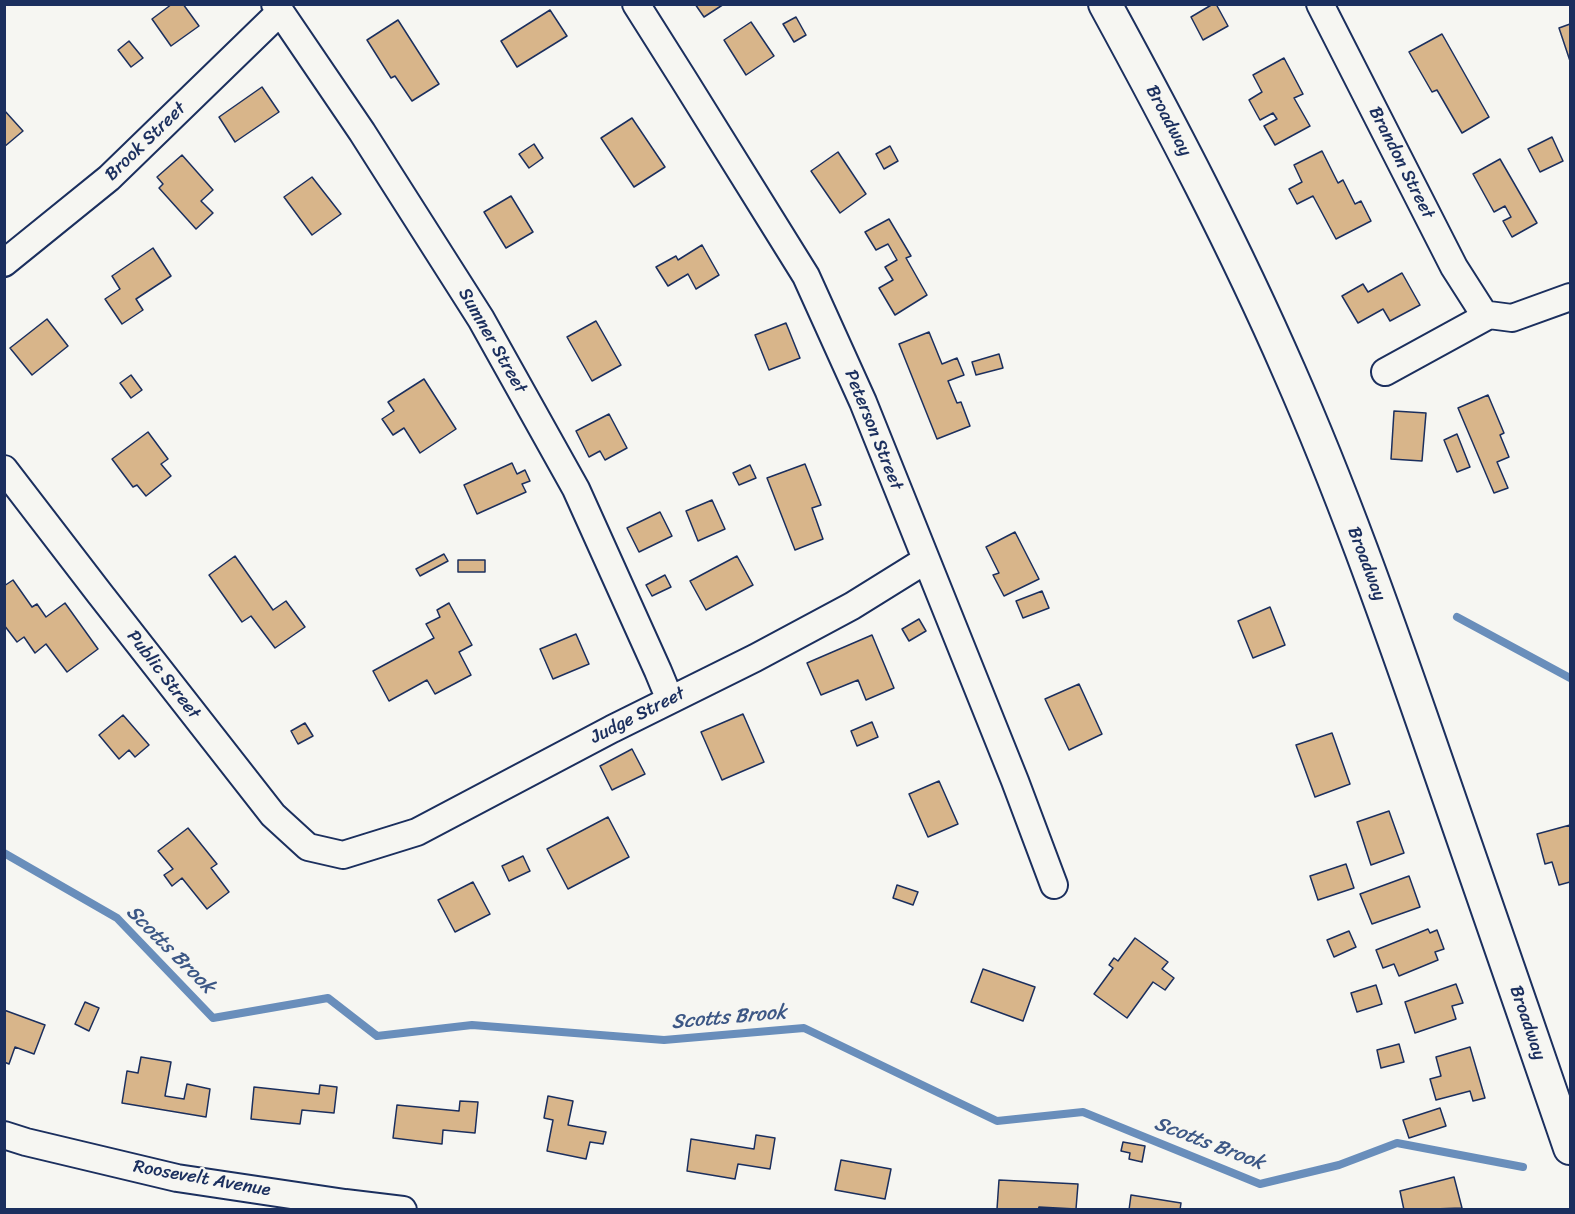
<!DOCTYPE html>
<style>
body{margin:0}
#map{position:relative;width:1575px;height:1214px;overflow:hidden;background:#f6f6f2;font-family:Sriracha,sans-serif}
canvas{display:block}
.frame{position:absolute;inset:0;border:6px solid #1b2f5e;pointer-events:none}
</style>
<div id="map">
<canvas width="1575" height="1214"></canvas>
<div class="frame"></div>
</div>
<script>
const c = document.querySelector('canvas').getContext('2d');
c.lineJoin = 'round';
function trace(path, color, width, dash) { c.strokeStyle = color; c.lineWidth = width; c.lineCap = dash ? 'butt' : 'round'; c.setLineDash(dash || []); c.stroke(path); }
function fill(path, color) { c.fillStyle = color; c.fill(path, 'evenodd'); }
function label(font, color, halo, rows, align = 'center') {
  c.font = font + ' Sriracha,sans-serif'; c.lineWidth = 4.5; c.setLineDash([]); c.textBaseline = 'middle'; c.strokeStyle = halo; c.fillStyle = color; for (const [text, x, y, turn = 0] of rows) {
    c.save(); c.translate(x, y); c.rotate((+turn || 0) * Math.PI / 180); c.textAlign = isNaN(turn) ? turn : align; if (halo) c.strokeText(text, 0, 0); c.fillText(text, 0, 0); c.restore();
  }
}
trace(new Path2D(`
 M1457,617l113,61
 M4,853l113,65 96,100 115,-20 49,38 95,-11 192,15 140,-12 193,93 86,-9 177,72 79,-19 58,-22 126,24`), '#698ebb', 8);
const building = new Path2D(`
 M172,4h11l16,22 -28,20 -19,-27z
 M695,4h29l-20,13z
 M1216,4l12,22 -25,14 -12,-23 22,-13z
 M550,10l17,26 -50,31 -16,-26z
 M796,17l10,18 -12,7 -11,-18z
 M398,20l41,64 -27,17 -17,-25 -4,2 -24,-38z
 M751,22l23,34 -28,19 -22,-35z
 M1570,24v37l-11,-33z
 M1442,34l47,83 -27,16 -25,-43 -5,2 -23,-40z
 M129,41l14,17 -12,9 -13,-17z
 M1284,58l19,36 -9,4 16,28 -35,19 -11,-19 13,-7 -4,-6 -13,7 -11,-20 13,-8 -9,-17z
 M262,87l17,25 -44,30 -16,-25z
 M4,110l19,21 -19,16z
 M632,118l33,49 -31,20 -33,-49z
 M1552,137l11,24 -23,11 -12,-23z
 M534,144l9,14 -14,10 -10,-14z
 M890,146l8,15 -14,8 -8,-15z
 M1322,151l16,32 5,-3 12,24 6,-3 10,20 -35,18 -23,-43 -16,8 -8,-15 13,-7 -8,-17z
 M838,152l28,42 -26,19 -29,-42z
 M182,155l31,35 -12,11 12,12 -17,16 -37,-41 4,-4 -6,-7z
 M1500,159l37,64 -25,14 -9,-16 8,-4 -6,-11 -11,6 -21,-38z
 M312,177l29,37 -29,21 -28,-38z
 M511,196l22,36 -27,16 -22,-36z
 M889,219l22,37 -5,2 21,37 -32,20 -16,-27 14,-8 -8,-13 12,-7 -9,-16 -12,6 -11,-18z
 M702,245l17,30 -23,14 -8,-15 -20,12 -12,-19 20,-11 2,4z
 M153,248l18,28 -35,23 7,11 -21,14 -17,-25 15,-10 -8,-13z
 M1402,273l18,32 -30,16 -7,-12 -25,14 -16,-27 21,-12 5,8z
 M47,319l21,27 -36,29 -22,-27z
 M596,321l25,44 -29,16 -25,-44z
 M786,323l14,35 -31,12 -14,-35z
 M929,332l13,32 15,-6 7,17 -16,6 9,22 4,-1 9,24 -33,13 -38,-95z
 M999,354l4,14 -27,7 -4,-13z
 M131,375l11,15 -11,8 -11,-15z
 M424,379l32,50 -36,24 -16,-25 -11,7 -11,-16 12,-8 -6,-9z
 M1488,395l16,38 -4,2 9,22 -12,5 11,26 -14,5 -36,-85z
 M1394,411l32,2 -4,48 -31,-2z
 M609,414l18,34 -22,12 -5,-9 -11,6 -13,-26z
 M148,432l20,27 -7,5 10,12 -25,20 -9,-11 -4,2 -21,-28z
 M1457,434l13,33 -13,5 -13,-32z
 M512,463l5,11 8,-4 5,11 -8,3 4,8 -49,22 -13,-29z
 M805,464l16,41 -9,3 11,31 -28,11 -28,-72z
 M750,465l6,13 -17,7 -6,-12z
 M712,500l13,29 -27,12 -12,-30z
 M660,512l12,24 -33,16 -12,-24z
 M1015,532l24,47 -35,17 -11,-21 6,-2 -13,-26z
 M444,554l4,7 -28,15 -4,-7z
 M235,556l38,54 13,-9 19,26 -30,21 -24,-32 -9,6 -33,-47z
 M737,556l16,29 -47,25 -16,-29z
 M458,560h27v12h-27z
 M665,575l6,12 -19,9 -6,-11z
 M13,580l19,27 5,-3 9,13 19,-14 33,46 -31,23 -21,-28 -11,9 -11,-16 -7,5 -13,-17v-39z
 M1042,591l7,17 -26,10 -7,-17z
 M449,603l23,42 -13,7 12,23 -36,19 -8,-14 -38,21 -16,-30 61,-33 -8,-14 14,-7 -3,-7z
 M1270,607l15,38 -32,13 -15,-37z
 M919,619l7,12 -17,10 -7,-12z
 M576,634l13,30 -36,15 -13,-30z
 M872,635l22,53 -28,12 -8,-20 -37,15 -14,-32z
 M1079,684l23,50 -33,16 -24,-51z
 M743,714l21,48 -42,18 -21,-48z
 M123,715l26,30 -14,12 -6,-7 -10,9 -20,-24z
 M872,722l6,15 -21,9 -6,-15z
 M305,723l8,13 -15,8 -7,-13z
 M1332,733l18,51 -35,13 -19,-52z
 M632,749l13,25 -33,16 -12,-24z
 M939,781l19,43 -30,13 -19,-43z
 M1389,811l15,42 -33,12 -14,-43z
 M608,817l21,40 -61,32 -21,-40z
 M1570,825v57l-11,3 -7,-23 -7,2 -8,-30z
 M188,828l29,36 -6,4 18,24 -22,17 -25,-31 -10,8 -8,-11 9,-6 -15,-18z
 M523,856l7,15 -21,10 -7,-15z
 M1346,864l8,24 -36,12 -8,-24z
 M1409,876l11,31 -48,17 -12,-30z
 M473,882l17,32 -35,18 -17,-32z
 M897,885l21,7 -5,13 -20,-7z
 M1428,929l2,4 7,-3 7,19 -9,3 3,8 -39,16 -5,-12 -11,4 -7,-18z
 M1349,931l7,16 -22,10 -7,-17z
 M1135,938l33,24 -6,7 12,9 -9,12 -12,-8 -26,36 -33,-24 19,-26 -4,-3 5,-7 4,3z
 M983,969l52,18 -12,34 -52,-19z
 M1456,984l7,19 -11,3 4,13 -41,14 -10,-31z
 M1376,985l6,19 -25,8 -6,-19z
 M85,1002l14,6 -10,23 -14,-7z
 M4,1010l41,15 -11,29 -19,-7 -6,17 -5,-2z
 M1399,1044l5,18 -23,6 -4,-18z
 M1470,1047l15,51 -12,3 -3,-10 -34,9 -6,-21 11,-3 -5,-19z
 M141,1057l30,5 -6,34 19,3 3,-15 23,5 -4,28 -84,-14 5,-32 11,2z
 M320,1085l17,2 -3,26 -32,-3 -2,14 -49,-5 3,-32 65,7z
 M548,1096l25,5 -5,24 38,7 -3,12 -13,-2 -4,17 -39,-8 6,-31 -9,-2z
 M460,1101l18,1 -3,31 -32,-3 -1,14 -49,-6 4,-33 62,6z
 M1440,1108l6,18 -37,12 -6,-18z
 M756,1135l19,3 -5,31 -32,-5 -3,15 -48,-8 4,-32 63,10z
 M1123,1142l22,4 -3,16 -13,-3 1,-6 -9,-2z
 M841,1160l50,9 -6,30 -50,-9z
 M1454,1177l8,31 -58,2 -4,-19z
 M999,1180l79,4 -2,25 -37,-2 -1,3 -41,-1z
 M1131,1195l50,8 -1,7h-51z`);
fill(building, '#d8b58a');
trace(building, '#1b2f5e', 1.5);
const minor = new Path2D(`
 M275,4l87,128 119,187 95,170 82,182 12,29
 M636,4l48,76 122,196 57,126 152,379 39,104
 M1320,4l134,263 30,47 5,1
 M4,263l105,-85 171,-166
 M1385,372l104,-57 23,3 58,-21
 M4,469l96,125 173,221 35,32 35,8 74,-23 195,-103 143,-71 97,-52 74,-46
 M4,1135l22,7 151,36 168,25 58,7`);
const tertiary = new Path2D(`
 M1105,4c66,121 129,241 184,367 52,118 95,239 137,360 49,139 96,278 144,417`);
trace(minor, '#1b2f5e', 30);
trace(tertiary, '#1b2f5e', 36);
trace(minor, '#f6f6f2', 26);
trace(tertiary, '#f6f6f2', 32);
label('18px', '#1b2f5e', '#f6f6f2', [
 ["Broadway",1168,121,62],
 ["Brook Street",146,142,-44],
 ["Brandon Street",1401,163,63],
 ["Sumner Street",492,341,60],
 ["Peterson Street",873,430,68],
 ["Broadway",1366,564,69],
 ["Public Street",163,675,52],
 ["Judge Street",638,716,-27],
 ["Broadway",1527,1023,71],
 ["Roosevelt Avenue",202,1179,10]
]);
label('italic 20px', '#3c5785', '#f6f6f2', [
 ["Scotts Brook",170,950,45],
 ["Scotts Brook",729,1018,-5],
 ["Scotts Brook",1209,1144,21]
]);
</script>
